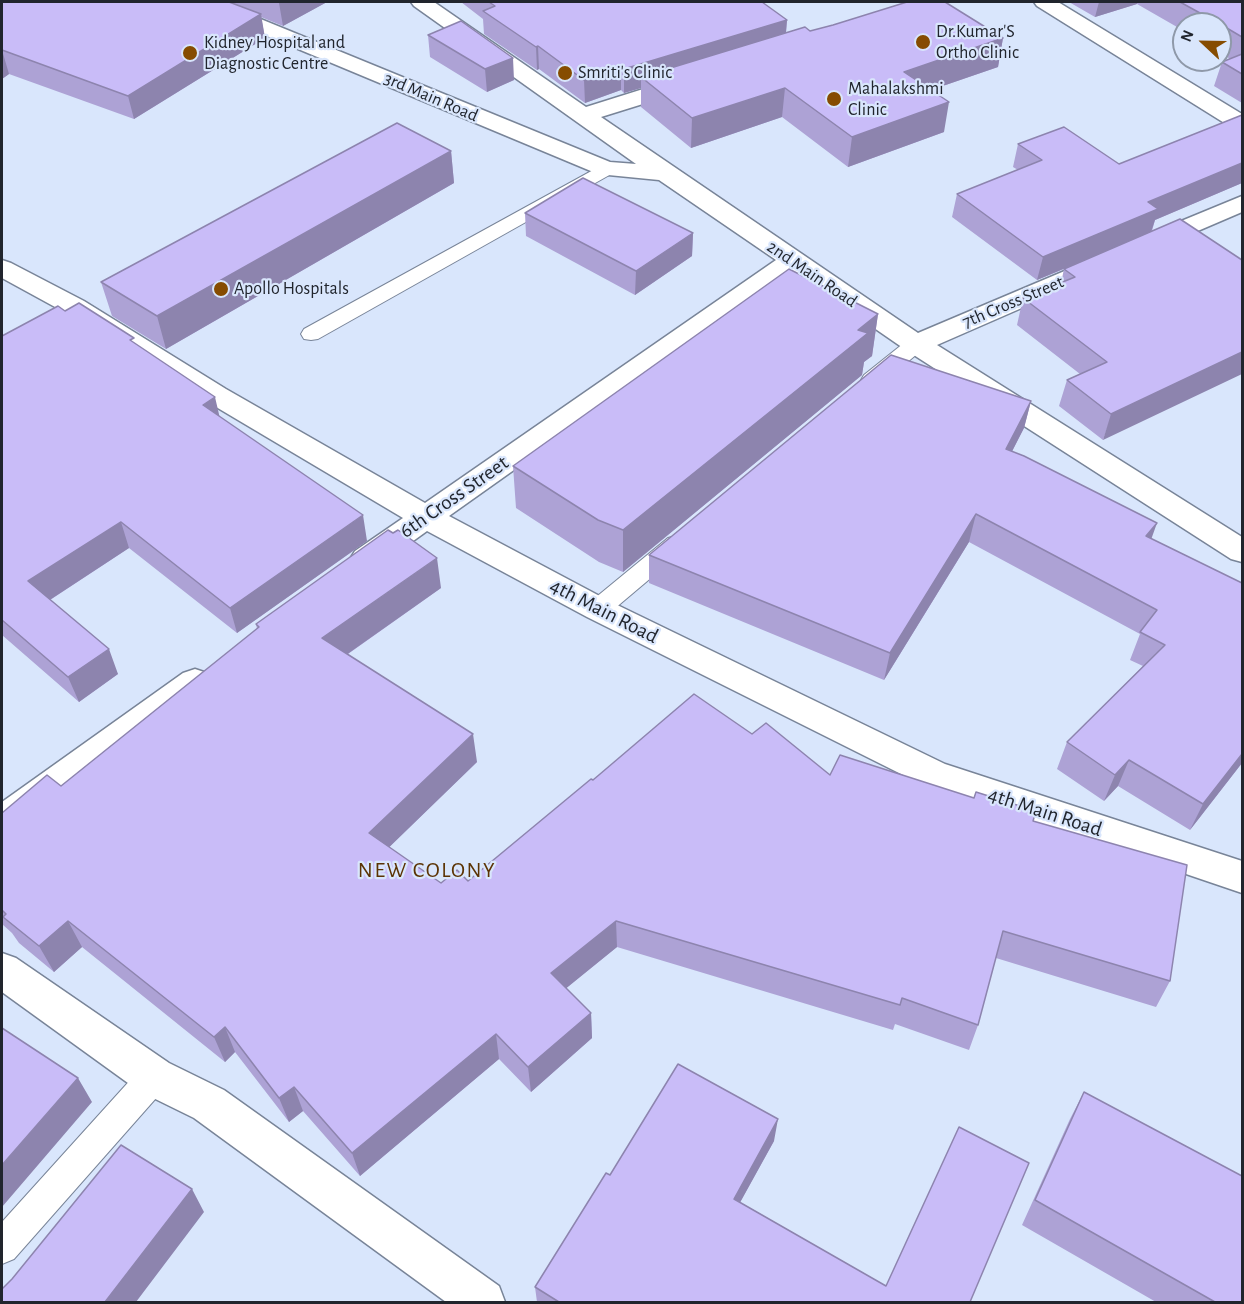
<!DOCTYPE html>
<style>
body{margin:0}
#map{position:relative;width:1244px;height:1304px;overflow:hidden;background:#d9e6fc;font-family:"Alegreya Sans",sans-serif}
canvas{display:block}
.frame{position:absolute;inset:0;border:3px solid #21252d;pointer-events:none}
.north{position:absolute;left:1172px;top:12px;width:60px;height:60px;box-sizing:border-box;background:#d9e6fc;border:2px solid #8f99a9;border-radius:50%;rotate:292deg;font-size:16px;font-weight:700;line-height:24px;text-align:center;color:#21252d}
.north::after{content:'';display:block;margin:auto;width:21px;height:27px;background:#864c01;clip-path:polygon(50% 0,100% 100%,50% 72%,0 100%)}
</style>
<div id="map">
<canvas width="1244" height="1304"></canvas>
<div class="frame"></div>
<div class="north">N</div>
</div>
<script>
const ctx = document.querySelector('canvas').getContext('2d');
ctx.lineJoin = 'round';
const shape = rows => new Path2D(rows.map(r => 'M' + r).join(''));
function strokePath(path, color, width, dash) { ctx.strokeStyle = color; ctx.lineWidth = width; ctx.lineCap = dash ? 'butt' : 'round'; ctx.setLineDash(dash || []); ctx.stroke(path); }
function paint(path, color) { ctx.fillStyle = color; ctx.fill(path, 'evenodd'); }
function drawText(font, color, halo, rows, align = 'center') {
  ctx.font = font + ' "Alegreya Sans",sans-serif'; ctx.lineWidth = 4.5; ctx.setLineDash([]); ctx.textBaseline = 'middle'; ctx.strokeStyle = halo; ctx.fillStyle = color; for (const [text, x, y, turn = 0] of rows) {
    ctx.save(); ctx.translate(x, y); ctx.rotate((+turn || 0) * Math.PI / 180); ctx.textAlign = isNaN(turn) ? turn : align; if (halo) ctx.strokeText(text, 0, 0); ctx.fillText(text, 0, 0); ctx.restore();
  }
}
const service = shape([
 [606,163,613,165,615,169,613,173,318,339,311,340,304,339,301,334,304,329,606,163],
 [916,337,923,339,927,344,923,349,880,385,872,387,864,385,861,380,864,375,909,339,916,337],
 [676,536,684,538,688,544,684,550,607,615,598,618,589,615,586,609,589,603,668,538,676,536],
 [154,1062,165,1066,170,1077,165,1088,14,1259,2,1264,2,1222,143,1066,154,1062]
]);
const minor = shape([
 [192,2,219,2,610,162,636,164,414,6,411,2,434,2,586,107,675,79,683,77,691,79,694,84,691,89,601,117,918,333,1093,259,1102,256,1111,259,1115,264,1111,269,937,345,1242,537,1242,562,1231,559,906,350,793,272,449,516,609,601,945,764,1242,861,1242,893,921,784,587,617,427,531,377,567,366,570,355,567,350,559,355,551,403,518,206,401,66,313,2,278,2,260,11,263,84,301,226,389,425,503,776,260,659,180,598,174,195,6,192,2],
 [1034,2,1058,2,1242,114,1242,131,1234,129,1037,6,1034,2],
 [1242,196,1242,212,1158,248,1149,251,1140,248,1136,243,1140,238,1242,196],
 [195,669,207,673,212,682,207,691,15,832,2,836,2,802,183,673,195,669],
 [2,953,16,958,169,1063,224,1090,499,1286,505,1302,446,1302,194,1118,139,1091,2,992,2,953]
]);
const wall = shape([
 [2,2,327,2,283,26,261,17,265,38,134,119,9,74,2,79],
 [461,2,762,2,787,20,786,33,810,31,1003,38,998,67,931,90,944,132,848,167,782,117,691,148,641,107,641,88,624,93,621,90,585,103,539,69,537,70,484,34,483,19],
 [1069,2,1242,2,1242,103,1214,86,1222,62,1230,59,1220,52,1220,24,1184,24,1184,31,1137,4,1095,17],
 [428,35,514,80,487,92,430,57],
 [1242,115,1242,183,1155,220,1152,231,1180,219,1103,440,1059,406,1067,380,1080,374,1017,325,1023,298,1061,283,1064,269,1037,280,952,217,957,194,1018,170,1013,167,1018,144,1119,164],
 [451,151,454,183,166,349,112,316,101,282],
 [525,213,693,233,692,256,635,295,526,236],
 [65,311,136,344,220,417,367,541,237,633,129,548,50,600,118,674,79,702,2,635,2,336],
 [878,314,872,356,864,362,862,375,623,572,599,562,516,508,513,466],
 [1031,401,1024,428,1012,451,1151,539,1242,763,1190,830,1118,786,1104,801,1057,769,1067,742,1143,666,1130,660,1140,634,969,542,884,680,649,583,649,555],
 [441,588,348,654,477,762,389,847,441,883,468,881,593,780,752,734,830,775,1033,821,1170,981,1156,1007,996,958,978,1025,969,1050,895,1024,893,1030,617,947,566,988,591,1013,592,1038,531,1092,499,1059,360,1176,303,1111,289,1122,235,1052,225,1062,82,947,54,972,19,943,12,933,2,924,2,813,61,786,257,629,256,624],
 [1084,1092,1242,1302,1156,1302,1022,1225,1070,1119],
 [774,1141,740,1202,886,1286,970,1302,537,1302,535,1287,610,1175]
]);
const shadedWall = shape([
 [282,2,327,2,283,26,279,3],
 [1099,2,1137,2,1137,4,1095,17],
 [261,14,265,38,134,119,128,96],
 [787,20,785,43,641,77,641,88,624,93,624,69],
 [1003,38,998,67,899,101,904,72],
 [538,46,539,69,537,70,536,47],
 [2,50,9,74,2,79],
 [513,58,514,80,487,92,485,69],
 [621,67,621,90,585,103,584,80],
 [785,88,782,117,691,148,692,118],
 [949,102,944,132,848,167,852,137],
 [451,151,454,183,166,349,157,316],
 [1242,163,1242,183,1155,220,1151,232,1037,280,1043,257,1148,202],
 [693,233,692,256,635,295,636,271],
 [878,314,872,356,864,362,862,375,623,572,623,530,858,330],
 [1242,352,1242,374,1103,440,1111,414],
 [215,397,221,423,203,405],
 [1031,401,1024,428,999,477,1006,449],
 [976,514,969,542,884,680,890,653],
 [363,515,367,541,237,633,230,608],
 [121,522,129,548,39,607,28,581],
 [1157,523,1147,551,1146,536],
 [437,558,441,588,329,667,322,638],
 [109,649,118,674,79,702,68,677],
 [473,734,477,762,375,861,369,833],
 [1242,754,1242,763,1190,830,1203,804],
 [1129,760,1118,786,1104,801,1115,775],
 [68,921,82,947,54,972,39,946],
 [616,921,617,947,553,999,551,973],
 [591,1013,592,1038,531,1092,528,1067],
 [225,1027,235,1052,225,1062,214,1037],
 [496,1034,499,1059,360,1176,352,1153],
 [78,1078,92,1102,2,1207,2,1165],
 [294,1087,303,1111,289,1122,279,1098],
 [778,1119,774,1141,731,1219,734,1199],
 [192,1189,204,1212,136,1302,105,1302]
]);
const building = shape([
 [2,2,229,2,261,14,128,96,2,50,2,2],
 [489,2,762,2,787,20,624,69,621,67,584,80,538,46,536,47,483,11,495,6,489,2],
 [907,2,945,2,1003,38,904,72,949,102,852,137,785,88,692,118,641,77,805,27,810,31,833,25,907,2],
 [1180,2,1242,2,1242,37,1220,24,1180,2],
 [461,21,513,58,485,69,428,35,461,21],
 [1242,54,1242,74,1222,62,1242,54],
 [1242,115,1242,163,1148,202,1158,209,1043,257,957,194,1042,160,1018,144,1064,127,1119,164,1242,115],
 [397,123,451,151,157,316,101,282,397,123],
 [583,178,693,233,636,271,525,213,583,178],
 [1180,219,1242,260,1242,352,1111,414,1067,380,1107,362,1023,298,1075,277,1064,269,1180,219],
 [789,269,878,314,858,330,868,333,623,530,598,520,513,466,789,269],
 [79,303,134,338,130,340,215,397,203,405,363,515,230,608,121,522,28,581,109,649,68,677,2,620,2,336,58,306,65,311,79,303],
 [891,355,1031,401,1006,449,1024,456,1157,523,1146,536,1242,583,1242,754,1203,804,1129,760,1115,775,1067,742,1165,645,1140,632,1157,610,976,514,890,653,649,555,891,355],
 [388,530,393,533,398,530,437,558,322,638,473,734,369,833,441,883,457,870,468,881,591,779,593,780,694,694,752,734,766,723,830,775,840,755,974,798,976,792,1036,811,1033,821,1187,865,1170,981,1003,931,978,1025,902,998,900,1005,616,921,551,973,591,1013,528,1067,496,1034,352,1153,294,1087,279,1098,225,1027,214,1037,68,921,39,946,3,917,6,914,2,910,2,813,47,775,61,786,259,627,256,624,388,530],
 [2,1028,78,1078,2,1165,2,1028],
 [678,1064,778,1119,734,1199,886,1286,959,1127,1029,1163,970,1302,559,1302,535,1287,606,1173,610,1175,678,1064],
 [1084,1092,1242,1176,1242,1302,1215,1302,1035,1200,1084,1092],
 [121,1145,192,1189,105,1302,2,1302,2,1289,12,1279,121,1145]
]);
const markers = [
 [923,42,8,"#864c01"],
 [190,53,8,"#864c01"],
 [565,73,8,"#864c01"],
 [834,99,8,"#864c01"],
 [221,289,8,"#864c01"]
];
const farPoinames = [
 ["Dr.Kumar'S",936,32],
 ["Ortho Clinic",936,53],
 ["Kidney Hospital and",204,43],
 ["Diagnostic Centre",204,64],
 ["Smriti's Clinic",578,73],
 ["Mahalakshmi",848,89],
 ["Clinic",848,110],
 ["Apollo Hospitals",234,289]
];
const farStreetnames = [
 ["3rd Main Road",431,97,23],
 ["2nd Main Road",812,274,34],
 ["7th Cross Street",1013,302,-23]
];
const streetNames = [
 ["6th Cross Street",454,497,-35],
 ["4th Main Road",604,611,27],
 ["4th Main Road",1045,812,18]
];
const neighbourhoodNames = [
 ["NEW COLONY",427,870]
];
strokePath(service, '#788498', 2);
strokePath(minor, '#788498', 3);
paint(service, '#fff');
paint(minor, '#fff');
paint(wall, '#ada2d5');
paint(shadedWall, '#8d84ae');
paint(building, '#c9bcf8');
strokePath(building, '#8d84ae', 1.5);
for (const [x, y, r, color] of markers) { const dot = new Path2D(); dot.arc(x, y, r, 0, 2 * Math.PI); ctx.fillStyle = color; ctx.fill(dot); strokePath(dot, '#d9e6fc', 2); }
drawText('18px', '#21252d', '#d9e6fc', farPoinames, 'left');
drawText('18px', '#21252d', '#d9e6fc', farStreetnames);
drawText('21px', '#21252d', '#d9e6fc', streetNames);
ctx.letterSpacing = '1.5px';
drawText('22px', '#5b3304', '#d9e6fc', neighbourhoodNames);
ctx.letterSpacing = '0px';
</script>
